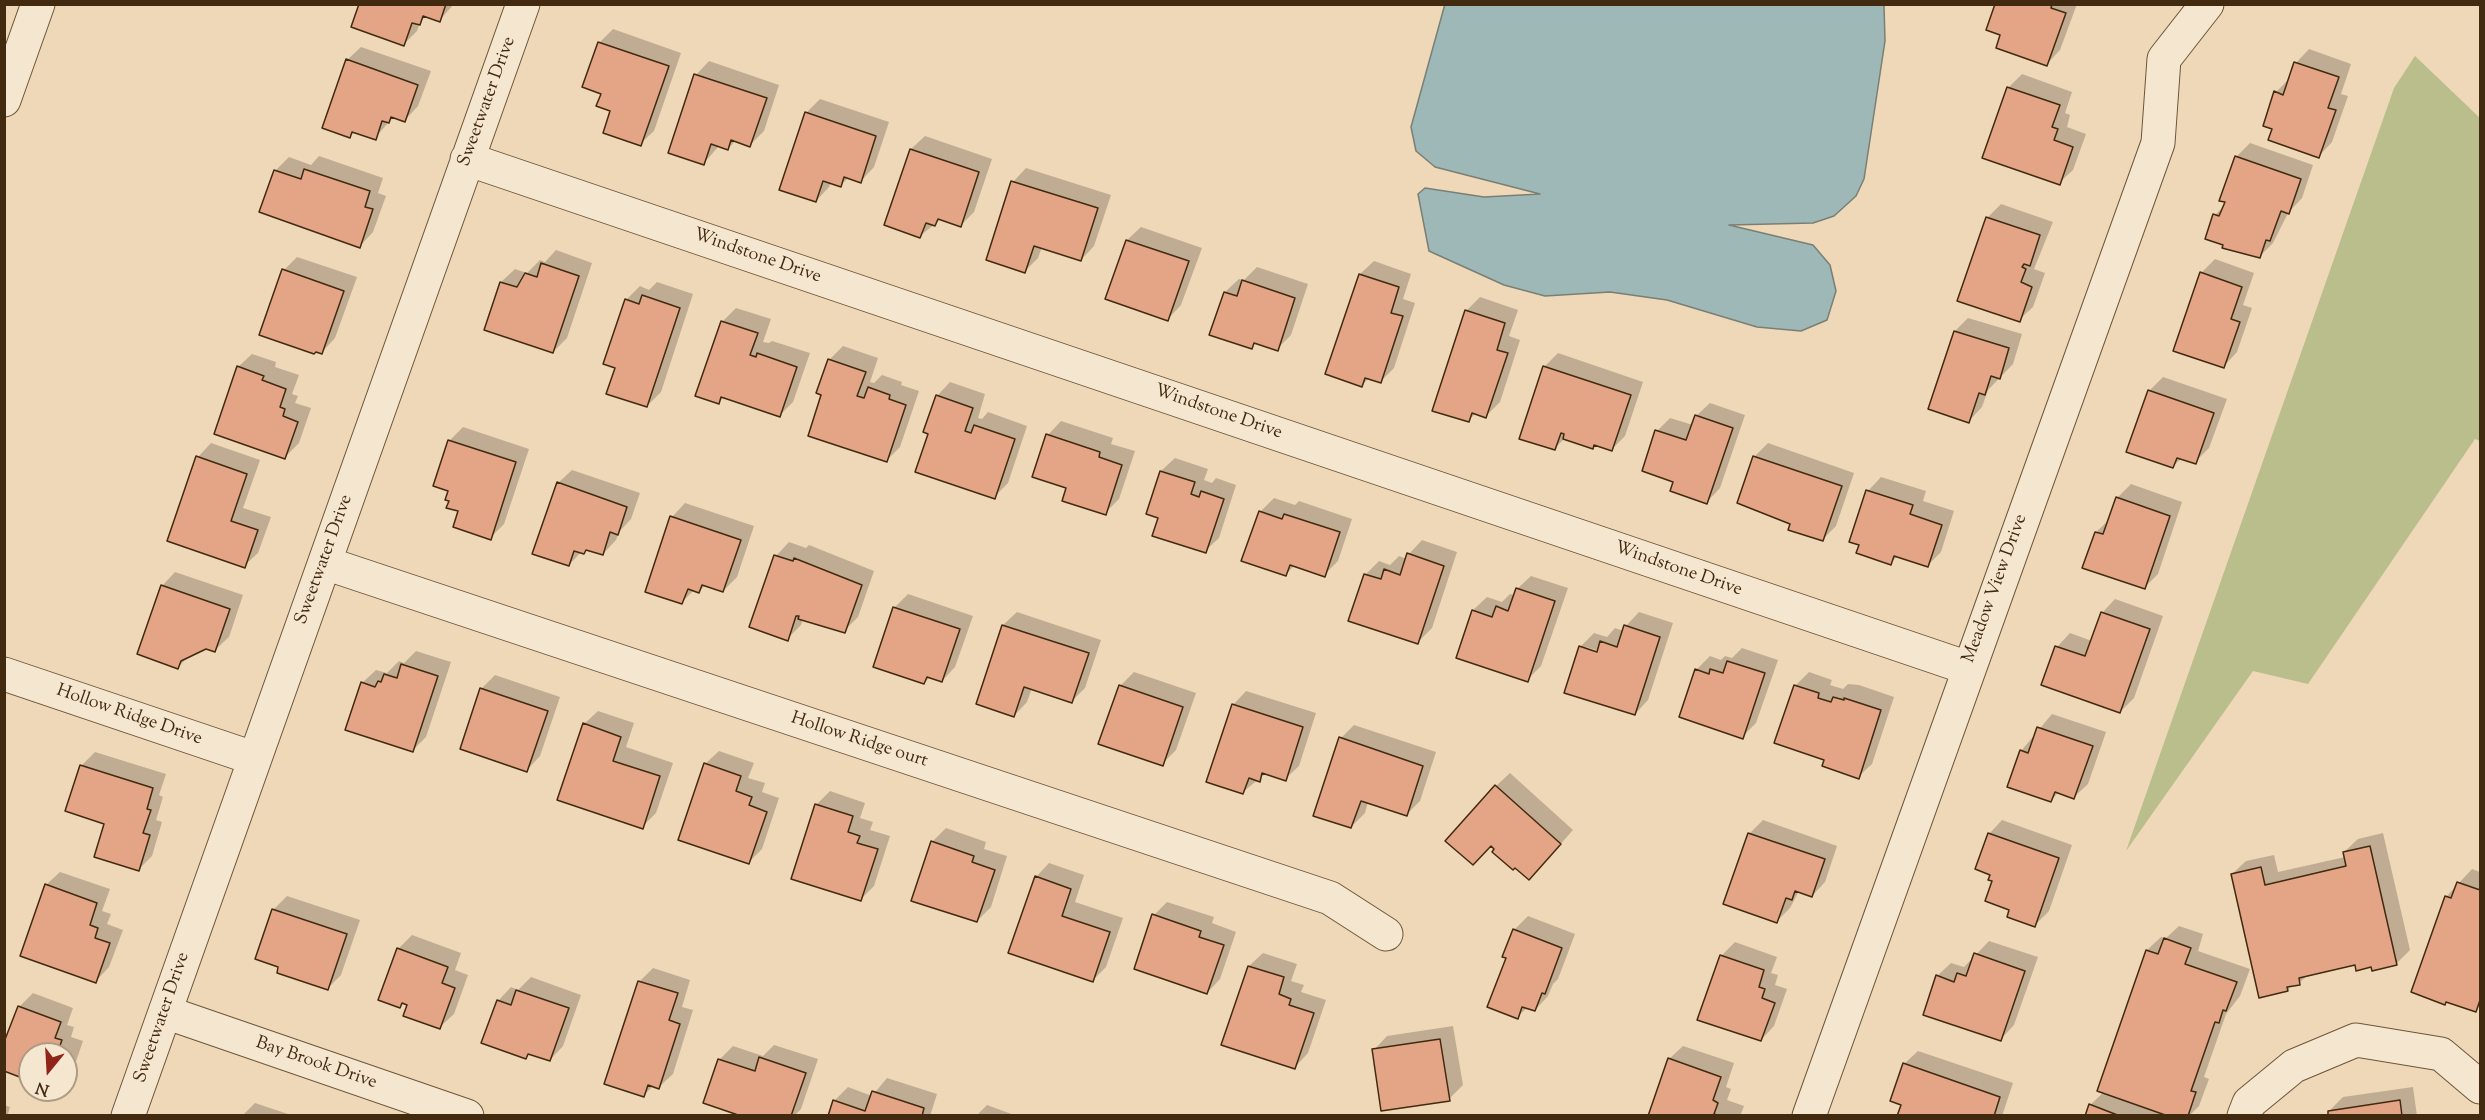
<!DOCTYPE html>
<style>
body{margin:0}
#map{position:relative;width:2485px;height:1120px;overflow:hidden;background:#efd8b7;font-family:"Sorts Mill Goudy",serif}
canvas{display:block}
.frame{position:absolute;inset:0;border:6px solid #412a0f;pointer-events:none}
.north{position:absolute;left:18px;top:1042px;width:60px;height:60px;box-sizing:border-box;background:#f5e6d0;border:2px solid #ad9b83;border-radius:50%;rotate:198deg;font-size:16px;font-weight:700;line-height:24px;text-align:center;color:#412a0f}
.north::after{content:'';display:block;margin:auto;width:21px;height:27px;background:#8f2418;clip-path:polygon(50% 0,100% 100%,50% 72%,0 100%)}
</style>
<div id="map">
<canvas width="2485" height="1120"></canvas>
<div class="frame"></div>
<div class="north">N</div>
</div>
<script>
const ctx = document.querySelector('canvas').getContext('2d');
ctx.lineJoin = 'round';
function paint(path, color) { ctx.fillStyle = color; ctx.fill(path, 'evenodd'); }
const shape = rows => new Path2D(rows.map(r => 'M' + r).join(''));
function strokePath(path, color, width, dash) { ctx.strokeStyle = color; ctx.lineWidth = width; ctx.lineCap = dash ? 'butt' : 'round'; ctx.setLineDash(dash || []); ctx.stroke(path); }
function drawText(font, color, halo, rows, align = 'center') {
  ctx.font = font + ' "Sorts Mill Goudy",serif'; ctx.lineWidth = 5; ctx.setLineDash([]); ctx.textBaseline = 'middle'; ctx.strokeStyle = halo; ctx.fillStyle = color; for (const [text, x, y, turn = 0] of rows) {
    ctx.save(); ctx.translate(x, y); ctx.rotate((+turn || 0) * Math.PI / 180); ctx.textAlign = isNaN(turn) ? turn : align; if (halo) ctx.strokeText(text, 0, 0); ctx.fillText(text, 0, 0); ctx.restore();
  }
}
const green = shape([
 [2415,56,2480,118,2480,441,2475,439,2308,684,2253,671,2126,851,2394,88]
]);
const water = shape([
 [1445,4,1884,5,1885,41,1864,179,1856,196,1834,216,1813,223,1729,225,1813,245,1830,265,1836,291,1827,320,1801,331,1757,327,1667,300,1610,292,1545,296,1504,285,1429,251,1418,194,1425,188,1484,197,1540,194,1435,167,1416,151,1411,127,1445,4]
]);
const shadow = shape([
 [361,4,454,4,439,21,426,16,420,22,417,31,404,44],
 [1997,4,2077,4,2060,50,2047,64,2002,34],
 [613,29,681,53,654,131,640,144,612,110,602,93,599,43],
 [361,47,431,71,418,106,405,120,394,116,375,138,355,132,350,136,347,60],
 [2309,49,2351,64,2341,94,2348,96,2332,142,2319,156,2274,128,2276,92,2289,79,2296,63],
 [709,61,779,85,764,131,750,145,736,140,728,149,719,146,704,163,696,75],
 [2022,74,2072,92,2065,113,2070,115,2067,127,2086,134,2073,170,2059,183,2008,88],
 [820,99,889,122,874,167,861,181,849,177,841,185,831,182,829,187,816,201,806,113],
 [925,136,992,159,974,212,960,226,941,219,920,236,886,224,911,149],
 [2250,143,2313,165,2302,198,2288,213,2273,243,2260,256,2215,215,2225,205,2236,157],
 [319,156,383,178,378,193,386,196,373,232,360,246,275,171,289,157,311,165],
 [1026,168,1111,195,1094,246,1081,260,1042,247,1038,258,1025,271,1013,182],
 [2001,204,2053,222,2034,269,2045,273,2033,307,2019,320,1959,300,1988,217],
 [1141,227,1202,248,1181,305,1168,319,1107,298,1127,240],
 [556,250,592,263,567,338,553,352,501,282,515,269,527,273,540,260,545,262],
 [297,257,357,277,335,338,322,352,284,270],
 [2215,259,2254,273,2243,305,2252,308,2237,352,2224,366,2201,273],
 [1374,261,1411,274,1403,299,1415,303,1394,368,1380,382,1369,378,1362,385,1360,274],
 [1257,267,1308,284,1291,335,1277,349,1257,342,1251,348,1211,334,1225,292,1239,279,1244,280],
 [657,282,693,294,661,392,647,406,616,367,626,300,640,286,649,290],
 [1480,297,1518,310,1509,336,1520,340,1500,402,1486,416,1476,413,1468,421,1466,311],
 [736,308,771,319,763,342,769,343,772,341,810,353,793,402,779,416,724,397,719,402,722,322],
 [1968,318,2022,334,2013,364,1988,390,1982,407,1969,421,1955,331],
 [843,346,878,358,870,382,874,383,882,375,902,382,901,385,919,391,900,447,886,461,823,394,829,360],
 [1558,353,1643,382,1625,436,1611,450,1596,444,1592,447,1565,438,1554,449,1544,367],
 [252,354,276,362,275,367,299,375,292,394,298,396,295,403,311,408,299,443,285,457,238,367],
 [2163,377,2227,399,2209,448,2195,462,2182,458,2173,466,2149,391],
 [950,382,985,394,978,418,982,419,988,412,1027,426,1008,483,994,497,937,396],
 [1710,403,1745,415,1720,488,1707,502,1675,481,1657,431,1670,418,1693,425,1696,416],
 [1061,421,1113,438,1111,444,1135,451,1119,499,1105,513,1068,487,1048,435],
 [463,427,529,449,504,524,490,538,450,500,449,441],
 [211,443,260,460,243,508,271,517,258,553,244,566,169,540,198,457],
 [1768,443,1854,473,1836,526,1822,540,1792,523,1754,457],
 [1175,458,1208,469,1204,480,1212,483,1216,478,1236,485,1219,538,1205,551,1160,517,1161,471],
 [572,470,640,493,631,519,619,532,616,540,603,554,588,549,584,553,581,552,569,565,558,483],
 [1881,477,1926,491,1923,501,1954,511,1941,552,1928,565,1898,556,1890,563,1868,491],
 [2131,484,2182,502,2158,574,2145,587,2096,532,2110,519,2117,498],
 [1274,498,1295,505,1299,501,1352,519,1338,561,1324,575,1295,565,1285,575,1260,512],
 [685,503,754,526,737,577,723,591,706,585,699,591,694,590,681,603,672,517],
 [1422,540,1457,552,1432,628,1418,642,1365,575,1379,561,1390,565,1399,556,1407,559,1409,554],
 [789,542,806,548,809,545,874,571,858,617,844,631,803,619,801,625,787,639,776,556],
 [175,572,243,595,229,637,215,650,206,647,190,655,178,667,162,586],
 [1531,576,1568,588,1541,666,1527,680,1473,610,1487,597,1502,602,1510,594,1515,595,1517,589],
 [908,594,973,616,955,667,942,681,930,677,924,683,894,608],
 [2115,599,2163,616,2134,698,2120,712,2057,647,2070,633,2092,641,2102,613],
 [1017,612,1101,640,1085,688,1072,701,1032,688,1027,702,1014,716,978,703,1003,625],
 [1639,612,1673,623,1648,700,1635,714,1580,647,1594,633,1607,637,1615,628,1624,631,1626,626],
 [1586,647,1605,653,1604,655,1586,650],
 [1742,648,1778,660,1756,723,1742,737,1696,670,1710,656,1721,660,1725,656,1732,658],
 [416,651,451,662,426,737,413,750,362,683,376,670,387,673,399,661,404,663],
 [1134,672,1196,693,1176,750,1162,764,1120,686],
 [1809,672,1832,680,1830,685,1843,689,1848,684,1859,685,1894,697,1872,764,1858,777,1826,759,1795,686],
 [495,675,560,697,540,756,527,770,481,689],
 [1246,691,1316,713,1299,766,1285,779,1266,773,1243,792,1233,705],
 [598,711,634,723,626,747,673,763,656,813,642,827,584,724],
 [2052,714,2106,732,2088,784,2074,797,2059,792,2051,800,2021,751],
 [1354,725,1436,752,1420,801,1406,815,1368,802,1365,813,1351,827,1341,738],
 [719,751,754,763,748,778,765,783,762,792,779,798,762,849,749,862,705,764],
 [95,752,166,774,159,795,163,797,156,820,162,822,152,856,138,870,106,823,67,810,82,765],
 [1510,773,1573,830,1542,865,1515,866,1496,786],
 [830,791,865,803,860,818,873,822,870,830,890,836,874,886,860,900,816,805],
 [1763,820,1837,846,1825,882,1812,896,1799,891,1790,908,1777,921,1725,903,1750,833],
 [2002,820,2072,845,2049,911,2035,925,2011,909,1992,874,1989,834],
 [946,828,986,842,984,849,1007,856,991,907,977,921,932,842],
 [2383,833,2410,950,2396,964,2372,966,2356,964,2309,974,2299,983,2293,984,2288,990,2232,874,2246,861,2274,855,2278,872,2345,857,2344,852,2358,839],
 [1049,863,1084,875,1075,902,1123,918,1106,967,1093,980,1036,877],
 [2472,869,2480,872,2480,1006,2476,1010,2446,897],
 [60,872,110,889,102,911,111,914,107,924,123,930,109,967,96,981,46,885],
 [287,896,360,920,341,975,328,988,273,910],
 [1167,902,1214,917,1212,923,1236,932,1220,979,1207,993,1154,915],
 [1528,916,1575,934,1558,979,1553,984,1548,996,1535,1010,1528,1007,1517,1017,1507,958,1514,930],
 [2179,926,2203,934,2198,951,2250,969,2240,996,2226,1014,2204,1077,2209,1079,2199,1106,2189,1116,2087,1116,2090,1105,2104,1092,2099,1090,2147,950,2161,937,2166,938],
 [412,935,461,953,455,970,468,975,454,1014,440,1027,409,1004,404,1002,400,1006,398,949],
 [1989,941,2038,957,2014,1025,2001,1039,1937,976,1951,963,1964,967],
 [1735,942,1777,957,1771,973,1778,975,1775,985,1787,989,1774,1026,1761,1040,1721,956],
 [1263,953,1297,964,1291,981,1304,985,1301,992,1326,1000,1308,1053,1295,1067,1223,1044,1249,966],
 [653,968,690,980,682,1007,693,1010,673,1074,659,1087,653,1086,644,1095,639,982],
 [531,977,581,995,563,1046,550,1060,530,1053,525,1057,498,1001,511,987,518,990],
 [33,993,73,1008,67,1025,74,1027,71,1037,83,1041,71,1076,66,1080,66,1054,30,1054,30,1079,4,1047,20,1006],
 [1453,1026,1463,1085,1449,1099,1374,1050,1387,1036],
 [774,1045,818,1059,801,1109,794,1116,767,1116,719,1060,733,1046,763,1056],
 [1683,1046,1734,1063,1726,1087,1731,1089,1727,1100,1744,1106,1740,1116,1650,1116,1669,1059],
 [1918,1051,2013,1083,2002,1116,1899,1116,1902,1105,1904,1064],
 [887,1078,937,1094,930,1116,829,1116,834,1101,848,1087,872,1096],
 [2413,1087,2417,1116,2330,1116,2329,1111,2343,1097],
 [255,1103,291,1115,242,1116],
 [4,1105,10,1107,8,1114,13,1116,4,1116],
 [987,1105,1017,1116,976,1116]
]);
const building = shape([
 [359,4,446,4,440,22,423,16,420,25,412,23,404,46,351,27,359,4],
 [1995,4,2052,4,2051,8,2066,13,2047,66,1996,48,2000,35,1986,30,1995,4],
 [598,42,669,66,641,146,603,133,610,111,596,106,601,94,582,87,598,42],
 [346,59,418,85,405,122,391,117,389,123,382,121,376,140,352,132,350,138,322,128,346,59],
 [2294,62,2339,77,2328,108,2336,110,2319,158,2268,140,2272,129,2263,126,2274,91,2283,95,2294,62],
 [694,74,767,98,750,147,731,140,728,150,711,144,704,165,668,153,694,74],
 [2007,87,2060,105,2052,127,2058,129,2054,140,2073,147,2060,185,1982,158,2007,87],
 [805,112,876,136,861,183,844,177,841,187,823,181,816,202,779,190,805,112],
 [910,149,979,172,961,227,938,219,935,226,926,223,920,238,884,225,910,149],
 [2235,156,2301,179,2289,214,2281,211,2270,241,2266,240,2260,258,2222,248,2223,245,2205,239,2213,214,2219,216,2225,202,2219,201,2235,156],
 [304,169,370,191,365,207,373,209,360,248,259,212,274,170,301,179,304,169],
 [1011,181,1098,208,1081,261,1034,246,1025,273,986,260,1011,181],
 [1986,217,2040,235,2030,266,2024,264,2022,267,2026,269,2021,282,2032,287,2020,322,1957,301,1986,217],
 [1126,240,1189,261,1168,321,1105,299,1126,240],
 [541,263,579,276,553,353,484,330,500,282,517,287,525,273,537,277,541,263],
 [282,269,344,291,322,354,316,352,314,354,259,335,282,269],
 [2200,272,2242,287,2231,319,2240,322,2224,368,2173,351,2200,272],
 [1359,274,1399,287,1391,313,1403,316,1381,383,1365,378,1362,387,1325,374,1359,274],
 [1242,280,1295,298,1278,351,1254,343,1252,349,1209,335,1224,292,1237,296,1242,280],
 [642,295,680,308,647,407,606,394,615,368,603,364,625,299,639,304,642,295],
 [1465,310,1505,323,1497,350,1508,353,1486,418,1472,413,1469,422,1432,411,1465,310],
 [721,321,758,333,750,355,756,357,757,353,797,367,780,417,721,397,719,404,695,396,721,321],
 [1954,331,2009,348,2000,379,1991,376,1985,395,1979,393,1969,423,1928,409,1954,331],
 [828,359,866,372,857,396,864,398,868,387,890,395,889,399,906,405,887,462,808,436,821,395,816,393,828,359],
 [237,366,264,376,262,380,286,389,280,407,285,409,283,416,298,422,285,459,214,434,237,366],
 [1543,366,1631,395,1612,451,1594,445,1593,449,1563,439,1564,434,1561,433,1555,450,1519,439,1543,366],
 [2148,390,2214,413,2196,464,2177,458,2173,468,2126,452,2148,390],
 [936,395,973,408,965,431,971,433,974,425,1015,439,995,499,915,472,928,434,923,432,936,395],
 [1695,415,1733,428,1707,504,1670,491,1673,482,1642,471,1655,430,1686,440,1695,415],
 [1046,434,1100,452,1099,457,1122,465,1106,515,1062,501,1066,488,1032,477,1046,434],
 [448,440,516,462,491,540,453,527,458,511,446,508,449,501,445,500,448,491,433,486,448,440],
 [196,456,247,474,231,521,258,530,245,568,167,541,196,456],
 [1753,456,1842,486,1823,541,1788,530,1790,524,1737,503,1753,456],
 [1160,471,1195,482,1191,494,1199,497,1201,491,1224,499,1206,553,1152,536,1158,518,1146,514,1160,471],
 [557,482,627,507,618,535,610,532,603,555,586,550,584,554,574,551,569,566,532,554,557,482],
 [1866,490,1913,505,1910,514,1942,525,1928,567,1894,556,1891,565,1856,553,1859,545,1849,542,1866,490],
 [2116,497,2170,516,2145,589,2082,568,2095,532,2103,534,2116,497],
 [1259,511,1282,519,1284,514,1340,532,1325,577,1290,565,1286,576,1241,561,1259,511],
 [670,516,741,540,723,592,702,585,699,593,688,589,682,604,645,592,670,516],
 [1407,553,1444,566,1418,644,1348,621,1364,574,1381,579,1384,569,1400,575,1407,553],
 [774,555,793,561,794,558,862,585,845,633,798,619,799,616,796,616,788,641,749,627,774,555],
 [161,585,230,609,215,652,206,649,181,661,178,669,137,654,161,585],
 [1516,588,1555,601,1528,682,1456,658,1472,610,1492,617,1496,606,1508,611,1516,588],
 [893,607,960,629,942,682,927,677,924,684,873,667,893,607],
 [2101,612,2150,629,2120,713,2041,685,2055,646,2085,656,2101,612],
 [1002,625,1089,653,1072,703,1024,687,1014,717,976,704,1002,625],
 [1624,625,1660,637,1635,715,1564,693,1579,646,1597,652,1600,641,1617,647,1624,625],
 [1727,661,1765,673,1743,739,1679,717,1695,669,1709,674,1710,669,1723,673,1727,661],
 [401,664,438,676,413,752,345,730,361,682,375,687,378,681,381,682,384,674,397,678,401,664],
 [1119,685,1183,707,1163,766,1098,744,1119,685],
 [1794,685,1819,693,1818,698,1831,702,1833,697,1844,700,1844,698,1881,710,1859,779,1822,766,1824,760,1774,743,1794,685],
 [480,688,548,711,527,772,460,749,480,688],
 [1232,704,1303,727,1286,781,1262,773,1260,782,1249,778,1243,794,1206,782,1232,704],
 [583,723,621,737,613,761,660,776,643,829,557,800,583,723],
 [2037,727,2093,746,2074,799,2055,792,2051,802,2007,787,2020,750,2028,753,2037,727],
 [1339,737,1423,766,1407,816,1361,801,1351,828,1313,816,1339,737],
 [704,763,741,776,736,791,752,797,749,805,767,812,749,864,678,840,704,763],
 [80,765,153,788,147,809,151,810,143,833,150,835,139,871,94,857,104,824,65,811,80,765],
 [1495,785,1561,844,1529,880,1515,868,1513,870,1492,852,1494,849,1491,846,1473,865,1445,841,1495,785],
 [815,804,853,816,848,832,860,836,857,843,878,849,861,901,791,879,815,804],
 [1748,833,1825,859,1812,897,1795,891,1792,900,1786,898,1777,923,1723,904,1748,833],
 [1988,833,2059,858,2035,927,2007,917,2009,910,1985,901,1992,881,1988,880,1990,875,1975,869,1988,833],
 [931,841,974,856,972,862,995,870,977,922,911,901,931,841],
 [2370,846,2397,965,2372,971,2371,967,2356,971,2355,965,2299,978,2300,985,2287,987,2288,991,2259,998,2231,874,2261,867,2265,885,2346,866,2343,852,2370,846],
 [1035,876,1071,889,1062,916,1110,932,1093,982,1008,953,1035,876],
 [2457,882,2480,890,2480,1000,2476,1012,2446,1002,2445,1005,2411,992,2445,896,2451,898,2457,882],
 [45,884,97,903,90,925,98,928,95,938,110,943,96,983,20,956,45,884],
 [272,909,347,934,328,990,277,973,278,967,255,959,272,909],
 [1152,914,1201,931,1199,937,1224,945,1207,994,1134,969,1152,914],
 [1513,929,1562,948,1545,994,1542,993,1535,1011,1522,1007,1518,1019,1487,1007,1506,958,1502,957,1513,929],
 [2164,938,2191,948,2185,964,2237,982,2226,1011,2223,1010,2219,1023,2215,1022,2191,1091,2196,1092,2188,1116,2168,1116,2097,1091,2146,950,2158,954,2164,938],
 [397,948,448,967,442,983,455,988,440,1029,403,1016,407,1005,402,1003,400,1008,378,1000,397,948],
 [1974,953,2025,971,2001,1041,1923,1015,1936,975,1954,982,1957,973,1966,976,1974,953],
 [1720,955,1764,970,1759,987,1765,989,1762,998,1775,1003,1761,1041,1697,1020,1720,955],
 [1248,966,1284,977,1279,994,1291,999,1289,1005,1314,1013,1295,1069,1221,1045,1248,966],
 [638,981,678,993,669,1020,680,1024,659,1089,648,1085,644,1097,604,1084,638,981],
 [516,990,569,1008,550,1061,528,1054,526,1059,481,1043,497,1000,511,1005,516,990],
 [18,1006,61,1022,55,1038,62,1040,58,1051,71,1055,66,1068,66,1054,30,1054,30,1081,4,1071,4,1042,18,1006],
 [1440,1039,1450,1101,1381,1111,1372,1049,1440,1039],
 [759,1057,806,1073,791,1116,741,1116,703,1103,718,1059,755,1071,759,1057],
 [1668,1058,1721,1077,1713,1100,1718,1103,1714,1114,1720,1116,1648,1116,1668,1058],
 [1903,1063,2000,1097,1994,1116,1897,1116,1901,1105,1890,1101,1903,1063],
 [872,1091,924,1108,922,1116,828,1116,833,1100,865,1111,872,1091],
 [2400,1100,2402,1116,2328,1116,2328,1111,2400,1100],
 [2089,1104,2120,1116,2085,1116,2089,1104]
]);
const minor = shape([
 [467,159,1968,668],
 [325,563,1330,898,1386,934],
 [4,674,253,758],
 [165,1012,467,1116],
 [128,1116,523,4],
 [1809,1116,2158,143,2164,59,2207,4],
 [2244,1116,2249,1103,2294,1066,2356,1040,2441,1054,2480,1087]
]);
const tertiary = shape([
 [4,100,38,4]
]);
const streetNames = [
 ["Sweetwater Drive",488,102,-70],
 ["Windstone Drive",757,257,19],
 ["Windstone Drive",1218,413,19],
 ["Sweetwater Drive",325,560,-70],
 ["Windstone Drive",1678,570,19],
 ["Meadow View Drive",1996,589,-70],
 ["Hollow Ridge Drive",129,716,19],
 ["Hollow Ridge ourt",859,741,18],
 ["Sweetwater Drive",163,1018,-71],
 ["Bay Brook Drive",316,1064,19]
];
paint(green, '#babe8d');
paint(water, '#9eb8b8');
strokePath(water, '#797f74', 1.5);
paint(shadow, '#0003');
paint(building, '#e4a587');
strokePath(building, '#412a0f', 1.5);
strokePath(minor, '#6c5639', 35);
strokePath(tertiary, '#6c5639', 35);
strokePath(minor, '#f5e6d0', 33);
strokePath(tertiary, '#f5e6d0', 33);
drawText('18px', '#412a0f', '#f5e6d0', streetNames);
</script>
